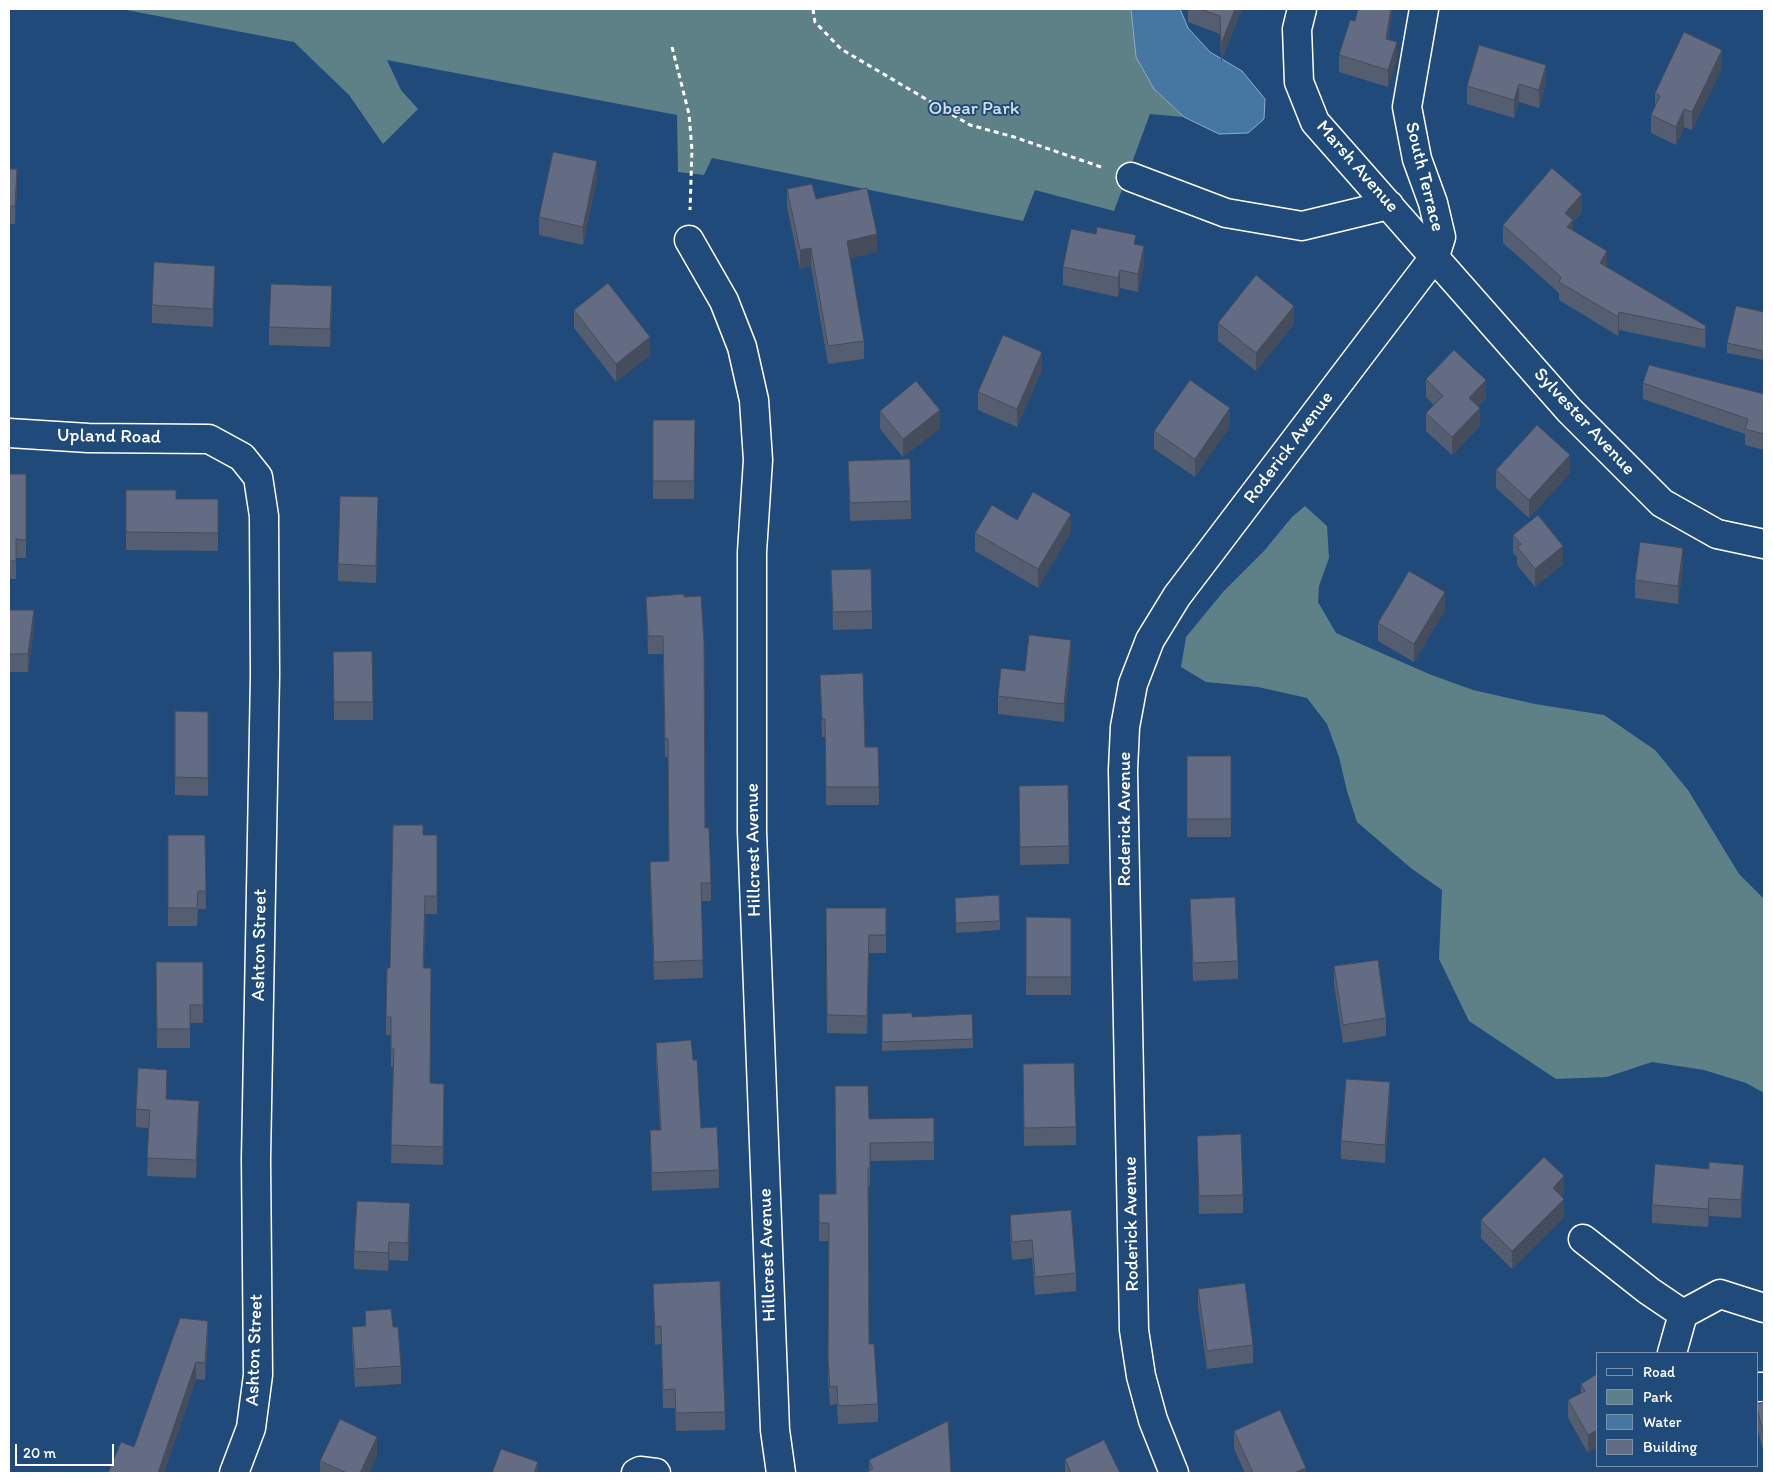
<!DOCTYPE html>
<style>
body{margin:0}
#map{position:relative;width:1773px;height:1482px;overflow:hidden;background:#1f4a7a;font-family:Itim,sans-serif}
canvas{display:block}
.frame{position:absolute;inset:0;border:10px solid #fff;pointer-events:none}
.legend{position:absolute;left:1596px;top:1352px;width:162px;height:115px;box-sizing:border-box;background:#1f4a7a;border:1px solid #7992af;margin:0;padding:6px 9px;list-style:none;font-size:15px;color:#fff}
.legend li{display:flex;align-items:center;gap:10px;height:25px}
.legend b{width:25px;border:1px solid #7992af}
.scale{position:absolute;left:15px;top:1444px;width:99px;height:22px;box-sizing:border-box;border:2px solid #fff;border-top:0;padding-left:6px;font-size:15px;line-height:18px;white-space:nowrap;color:#fff;-webkit-text-stroke:4px #1f4a7a;paint-order:stroke}
</style>
<div id="map">
<canvas width="1773" height="1482"></canvas>
<div class="frame"></div>
<ul class="legend">
<li><b style="height:6px;background:#1f4a7a"></b>Road</li>
<li><b style="height:14px;background:#5d8187"></b>Park</li>
<li><b style="height:14px;background:#4577a2"></b>Water</li>
<li><b style="height:14px;background:#636c83"></b>Building</li>
</ul>
<div class="scale">20 m</div>
</div>
<script>
const ctx = document.querySelector('canvas').getContext('2d');
ctx.lineJoin = 'round';
function paint(path, color) { ctx.fillStyle = color; ctx.fill(path, 'evenodd'); }
const shape = rows => new Path2D(rows.map(r => 'M' + r).join(''));
function strokePath(path, color, width, dash) { ctx.strokeStyle = color; ctx.lineWidth = width; ctx.lineCap = dash ? 'butt' : 'round'; ctx.setLineDash(dash || []); ctx.stroke(path); }
function drawText(font, color, halo, rows, align = 'center') {
  ctx.font = font + ' Itim,sans-serif'; ctx.lineWidth = 4; ctx.setLineDash([]); ctx.textBaseline = 'middle'; ctx.strokeStyle = halo; ctx.fillStyle = color; for (const [text, x, y, turn = 0] of rows) {
    ctx.save(); ctx.translate(x, y); ctx.rotate((+turn || 0) * Math.PI / 180); ctx.textAlign = isNaN(turn) ? turn : align; if (halo) ctx.strokeText(text, 0, 0); ctx.fillText(text, 0, 0); ctx.restore();
  }
}
const green = shape([
 [121,9,1131,9,1136,57,1154,89,1184,117,1150,114,1114,211,1035,190,1023,221,712,158,704,175,678,172,677,115,387,60,401,90,418,109,383,144,349,95,294,42],
 [1305,506,1327,526,1329,558,1319,586,1318,602,1336,633,1429,674,1473,690,1535,704,1604,715,1655,750,1688,790,1739,874,1764,899,1764,1093,1746,1083,1704,1070,1652,1062,1607,1077,1556,1079,1469,1021,1439,959,1442,890,1412,869,1357,822,1347,791,1339,757,1327,724,1307,698,1258,687,1206,682,1181,667,1186,637,1223,592,1264,551,1292,517]
]);
const water = shape([
 [1131,9,1180,9,1188,28,1210,52,1242,71,1265,99,1264,119,1248,133,1219,134,1184,117,1154,89,1136,57,1131,9]
]);
const path = shape([
 [813,9,815,22,841,49,970,125,1014,137,1104,168],
 [672,47,689,114,692,150,690,210]
]);
const minor = shape([
 [1302,9,1297,29,1299,82,1315,122,1569,410,1662,503,1717,534,1764,544],
 [1131,177,1226,213,1302,226,1389,205],
 [689,240,724,301,742,347,754,400,758,460,752,552,752,831,775,1430,781,1473],
 [9,433,88,438,209,439,242,457,258,477,264,516,265,675,256,1159,258,1375,251,1428,234,1473],
 [1583,1239,1649,1291,1683,1314,1672,1353],
 [1683,1314,1720,1294,1764,1308],
 [1757,1387,1764,1387],
 [636,1473,640,1471,656,1473],
 [1174,1473,1153,1420,1141,1376,1134,1330,1123,770,1125,727,1133,684,1150,640,1177,596,1435,256,1441,237,1433,203,1417,159,1407,107,1424,9]
]);
const wall = shape([
 [1188,9,1242,9,1221,62,1220,34,1188,22],
 [1388,40,1397,59,1388,87,1339,72,1339,55],
 [1722,68,1692,130,1684,127,1676,145,1651,133,1651,115,1655,108,1655,93],
 [1546,83,1539,108,1519,102,1514,118,1467,104,1467,86],
 [9,169,17,187,15,224,9,224],
 [597,179,583,245,539,235,539,217],
 [787,189,816,199,877,252,850,258,864,341,864,359,828,364,811,266,800,269,787,207],
 [1582,212,1573,222,1573,230,1607,267,1706,326,1706,344,1705,348,1619,330,1618,336,1559,300,1559,293,1503,243,1503,225],
 [1136,245,1144,264,1138,292,1120,288,1118,297,1063,285,1063,267],
 [215,284,213,327,152,323,152,305],
 [332,304,330,347,269,345,269,327],
 [574,310,650,355,616,382,574,328],
 [1764,312,1764,360,1727,353,1727,343],
 [1218,323,1294,324,1256,371,1218,341],
 [1042,370,1017,427,978,410,978,392],
 [1426,379,1486,398,1478,406,1480,426,1452,455,1426,431,1426,413,1434,405,1426,397],
 [1643,383,1764,394,1764,450,1745,445,1745,434,1643,399],
 [880,411,940,428,903,457,880,429],
 [653,420,695,420,694,499,653,499],
 [1230,426,1195,477,1154,449,1154,431],
 [848,461,911,501,911,519,850,521],
 [1496,470,1570,473,1529,518,1496,488],
 [9,474,26,474,26,558,16,558,16,579,9,579],
 [126,490,176,499,218,499,218,551,126,550],
 [378,514,376,583,338,581,338,564],
 [1017,520,1071,532,1038,588,975,551,975,533],
 [1513,535,1563,564,1535,587,1517,565,1517,557,1513,553],
 [1683,566,1678,604,1635,598,1635,580],
 [831,570,872,611,872,629,833,630],
 [684,594,705,828,711,883,711,901,701,901,703,978,654,980,650,880,650,862,669,861,668,757,665,757,663,654,648,654,646,597],
 [9,610,34,628,28,672,9,672],
 [1445,610,1414,662,1378,641,1378,623],
 [333,652,373,702,373,720,334,720],
 [1071,658,1064,722,998,714,998,696,1025,671],
 [820,675,865,747,879,787,879,805,826,805,825,737,822,737],
 [175,711,208,712,208,796,175,795],
 [1187,756,1231,756,1231,837,1187,837],
 [1068,785,1069,864,1020,865,1019,786],
 [168,835,205,835,206,909,198,909,197,926,168,926],
 [423,835,437,835,437,914,425,914,424,968,430,1083,444,1102,443,1165,391,1163,393,1067,391,1067,391,1035,386,1035,386,1017],
 [955,898,1000,921,1000,930,956,933],
 [1190,899,1238,961,1238,979,1193,981],
 [826,908,886,908,886,953,869,953,867,1034,827,1033],
 [1026,917,1071,918,1071,995,1026,995],
 [156,962,203,962,203,1023,190,1023,190,1048,157,1048],
 [1334,966,1386,1018,1386,1036,1343,1043,1334,984],
 [882,1014,912,1017,973,1039,973,1048,882,1051],
 [656,1043,693,1060,701,1128,719,1170,719,1188,652,1191,650,1148,650,1130,660,1130,656,1061],
 [1023,1064,1076,1127,1076,1145,1024,1146],
 [167,1088,167,1099,199,1119,196,1178,147,1176,149,1128,136,1127,136,1109],
 [1390,1100,1385,1163,1341,1159,1341,1141],
 [934,1118,934,1160,870,1161,870,1186,868,1186,869,1344,878,1404,878,1422,838,1424,837,1404,830,1405,828,1377,829,1241,819,1241,819,1194,836,1194,869,1119],
 [1197,1136,1243,1195,1243,1213,1199,1214],
 [1709,1169,1744,1183,1741,1218,1709,1216,1708,1227,1652,1223,1652,1205],
 [1564,1194,1561,1197,1564,1217,1512,1269,1481,1238,1481,1220],
 [1010,1215,1076,1273,1076,1291,1035,1295,1032,1258,1012,1260,1010,1233],
 [410,1221,408,1261,389,1260,388,1271,354,1269,354,1251],
 [653,1284,725,1412,725,1430,676,1431,675,1408,663,1408,661,1344,655,1345],
 [1198,1289,1253,1345,1253,1363,1207,1369,1198,1307],
 [365,1311,393,1327,401,1366,401,1384,355,1387,352,1345,352,1327,365,1326],
 [208,1338,205,1380,196,1379,164,1473,108,1473,134,1447],
 [1597,1374,1588,1453,1568,1418,1568,1400,1581,1393,1581,1384],
 [1764,1402,1764,1454,1757,1426,1757,1404],
 [1234,1431,1306,1473,1245,1473,1234,1449],
 [377,1455,369,1473,320,1473,320,1461],
 [1065,1459,1120,1473,1065,1473],
 [869,1460,951,1473,869,1471]
]);
const shadedWall = shape([
 [1235,9,1242,9,1221,62,1221,44],
 [1391,9,1393,9,1386,56,1386,39],
 [1397,42,1397,59,1388,87,1388,70],
 [1722,50,1722,68,1692,130,1692,112],
 [1546,65,1546,83,1539,108,1539,90],
 [1519,84,1519,102,1514,118,1514,100],
 [1684,109,1684,127,1676,145,1676,127],
 [597,161,597,179,583,245,583,227],
 [17,169,17,187,15,224,15,206],
 [1582,194,1582,212,1573,222,1573,238,1567,245,1565,213],
 [877,234,877,252,847,259,847,241],
 [1144,246,1144,264,1138,292,1138,274],
 [811,248,811,266,800,269,800,250],
 [1607,251,1607,269,1600,263],
 [215,266,215,284,213,327,213,309],
 [1120,270,1120,288,1118,297,1118,278],
 [332,286,332,304,330,347,330,329],
 [1294,306,1294,324,1256,371,1256,353],
 [1619,312,1619,330,1618,336,1618,317],
 [1706,326,1706,344,1705,348,1705,330],
 [650,337,650,355,616,382,616,364],
 [1042,352,1042,370,1017,427,1017,409],
 [1486,380,1486,398,1469,416,1469,398],
 [1230,408,1230,426,1195,477,1195,459],
 [1480,408,1480,426,1452,455,1452,437],
 [940,410,940,428,903,457,903,439],
 [1570,455,1570,473,1529,518,1529,500],
 [378,497,378,514,376,583,376,566],
 [1071,514,1071,532,1038,588,1038,569],
 [1563,546,1563,564,1535,587,1535,569],
 [1683,548,1683,566,1678,604,1678,586],
 [1445,592,1445,610,1414,662,1414,644],
 [34,610,34,628,28,672,28,654],
 [1071,640,1071,658,1064,722,1064,704],
 [167,1070,167,1088,166,1117,166,1099],
 [1390,1082,1390,1100,1385,1163,1385,1145],
 [199,1101,199,1119,196,1178,196,1160],
 [1744,1165,1744,1183,1741,1218,1741,1200],
 [1564,1176,1564,1194,1553,1206,1553,1188],
 [1709,1198,1709,1216,1708,1227,1708,1209],
 [1564,1199,1564,1217,1512,1269,1512,1251],
 [410,1203,410,1221,408,1261,408,1243],
 [389,1242,389,1260,388,1271,388,1253],
 [208,1321,208,1338,205,1380,205,1363],
 [196,1362,196,1379,164,1473,158,1473],
 [1597,1430,1597,1448,1588,1453,1588,1435],
 [377,1437,377,1455,369,1473,360,1473],
 [538,1462,538,1473,534,1473],
 [1306,1468,1306,1473,1294,1473]
]);
const building = shape([
 [1200,9,1235,9,1221,44,1220,16,1200,9],
 [1358,9,1391,9,1386,39,1397,42,1388,70,1339,55,1350,20,1355,21,1358,9],
 [1684,32,1722,50,1692,112,1684,109,1676,127,1651,115,1660,96,1655,93,1684,32],
 [1479,45,1546,65,1539,90,1519,84,1514,100,1467,86,1479,45],
 [553,152,597,161,583,227,539,217,553,152],
 [1552,168,1582,194,1565,213,1573,220,1567,227,1607,251,1600,263,1706,326,1705,330,1619,312,1618,317,1559,282,1561,277,1503,225,1552,168],
 [9,169,17,169,15,206,9,206,9,169],
 [812,184,816,199,867,188,877,234,847,241,864,341,828,346,811,248,800,250,787,189,812,184],
 [1097,227,1136,235,1134,244,1144,246,1138,274,1120,270,1118,278,1063,267,1071,229,1096,234,1097,227],
 [154,262,215,266,213,309,152,305,154,262],
 [1256,275,1294,306,1256,353,1218,323,1256,275],
 [608,283,650,337,616,364,574,310,608,283],
 [271,284,332,286,330,329,269,327,271,284],
 [1736,306,1764,312,1764,351,1727,343,1736,306],
 [1003,335,1042,352,1017,409,978,392,1003,335],
 [1454,350,1486,380,1469,398,1480,408,1452,437,1426,413,1443,396,1426,379,1454,350],
 [1649,365,1764,394,1764,434,1745,429,1748,419,1643,383,1649,365],
 [1190,380,1230,408,1195,459,1154,431,1190,380],
 [916,381,940,410,903,439,880,411,916,381],
 [653,420,695,420,694,481,653,481,653,420],
 [1537,425,1570,455,1529,500,1496,470,1537,425],
 [910,459,911,501,850,503,848,461,910,459],
 [9,474,26,474,26,540,16,539,16,561,9,561,9,474],
 [126,490,176,490,176,499,218,499,218,533,126,532,126,490],
 [1033,492,1071,514,1038,569,975,533,992,505,1017,520,1033,492],
 [340,496,378,497,376,566,338,564,340,496],
 [1538,515,1563,546,1535,569,1517,547,1521,544,1513,535,1538,515],
 [1640,542,1683,548,1678,586,1635,580,1640,542],
 [871,569,872,611,833,612,831,570,871,569],
 [1409,571,1445,592,1414,644,1378,623,1409,571],
 [684,594,684,597,701,596,704,641,705,828,709,828,711,883,701,883,703,960,654,962,650,862,669,861,668,739,665,739,663,636,648,636,646,597,684,594],
 [9,610,34,610,28,654,9,654,9,610],
 [1029,635,1071,640,1064,704,998,696,1001,668,1025,671,1029,635],
 [372,651,373,702,334,702,333,652,372,651],
 [863,673,865,747,878,747,879,787,826,787,825,719,822,719,820,675,863,673],
 [175,711,208,712,208,778,175,777,175,711],
 [1187,756,1231,756,1231,819,1187,819,1187,756],
 [1068,785,1069,846,1020,847,1019,786,1068,785],
 [393,825,423,825,423,835,437,835,437,896,425,896,423,968,431,968,430,1083,444,1084,443,1147,391,1145,394,1049,391,1049,391,1017,386,1017,387,968,390,968,393,825],
 [168,835,205,835,206,891,198,891,197,908,168,908,168,835],
 [999,895,1000,921,956,923,955,898,999,895],
 [1235,897,1238,961,1193,963,1190,899,1235,897],
 [826,908,886,908,886,935,869,935,867,1016,827,1015,826,908],
 [1026,917,1071,918,1071,977,1026,977,1026,917],
 [1378,960,1386,1018,1343,1025,1334,966,1378,960],
 [156,962,203,962,203,1005,190,1005,190,1029,157,1029,156,962],
 [912,1013,912,1017,972,1014,973,1039,882,1042,882,1014,912,1013],
 [691,1040,693,1060,697,1060,701,1128,717,1127,719,1170,652,1173,650,1130,661,1130,656,1043,691,1040],
 [1074,1063,1076,1127,1024,1128,1023,1064,1074,1063],
 [138,1068,167,1070,166,1099,199,1101,196,1160,147,1158,150,1110,136,1109,138,1068],
 [1346,1079,1390,1082,1385,1145,1341,1141,1346,1079],
 [835,1086,868,1086,869,1119,934,1118,934,1142,870,1143,870,1168,868,1168,869,1344,874,1344,878,1404,838,1406,837,1386,830,1387,828,1359,829,1223,819,1223,819,1194,836,1194,835,1086],
 [1241,1134,1243,1195,1199,1196,1197,1136,1241,1134],
 [1544,1157,1564,1176,1553,1188,1564,1199,1512,1251,1481,1220,1544,1157],
 [1709,1162,1744,1165,1741,1200,1709,1198,1708,1209,1652,1205,1655,1164,1709,1169,1709,1162],
 [357,1201,410,1203,408,1243,389,1242,388,1253,354,1251,357,1201],
 [1071,1210,1076,1273,1035,1277,1032,1240,1012,1242,1010,1215,1071,1210],
 [720,1281,725,1412,676,1413,675,1389,663,1390,661,1326,655,1327,653,1284,720,1281],
 [1245,1283,1253,1345,1207,1351,1198,1289,1245,1283],
 [391,1309,393,1327,398,1327,401,1366,355,1369,352,1327,366,1326,365,1311,391,1309],
 [180,1318,208,1321,205,1363,196,1362,158,1473,108,1473,121,1442,134,1447,180,1318],
 [1597,1374,1597,1430,1588,1435,1568,1400,1585,1391,1581,1384,1597,1374],
 [1764,1402,1764,1436,1757,1408,1757,1404,1764,1402],
 [1280,1410,1306,1468,1294,1473,1253,1473,1234,1431,1280,1410],
 [340,1419,377,1437,360,1473,347,1473,320,1461,340,1419],
 [948,1421,951,1473,865,1473,873,1469,869,1460,948,1421],
 [1104,1440,1120,1473,1071,1473,1065,1459,1104,1440],
 [501,1449,538,1462,534,1473,492,1473,501,1449]
]);
const parkNames = [
 ["Obear Park",974,109]
];
const streetNames = [
 ["Marsh Avenue",1357,167,49],
 ["South Terrace",1424,177,76],
 ["Sylvester Avenue",1584,422,47],
 ["Upland Road",109,437,1],
 ["Roderick Avenue",1289,448,-53],
 ["Roderick Avenue",1125,819,-90],
 ["Hillcrest Avenue",754,850,-91],
 ["Ashton Street",260,945,-89],
 ["Roderick Avenue",1132,1224,-91],
 ["Hillcrest Avenue",768,1255,-92],
 ["Ashton Street",255,1350,-88]
];
paint(green, '#5d8187');
paint(water, '#4577a2');
strokePath(water, '#8fadc7', 1);
strokePath(minor, '#fff', 31);
strokePath(path, '#fff', 3, [5, 4]);
strokePath(minor, '#1f4a7a', 28);
paint(wall, '#555d71');
paint(shadedWall, '#454c5c');
paint(building, '#636c83');
strokePath(building, '#454c5c', 1);
drawText('19px', '#d6e0e1', '#1f4a7a', parkNames);
drawText('19px', '#fff', '#1f4a7a', streetNames);
</script>
